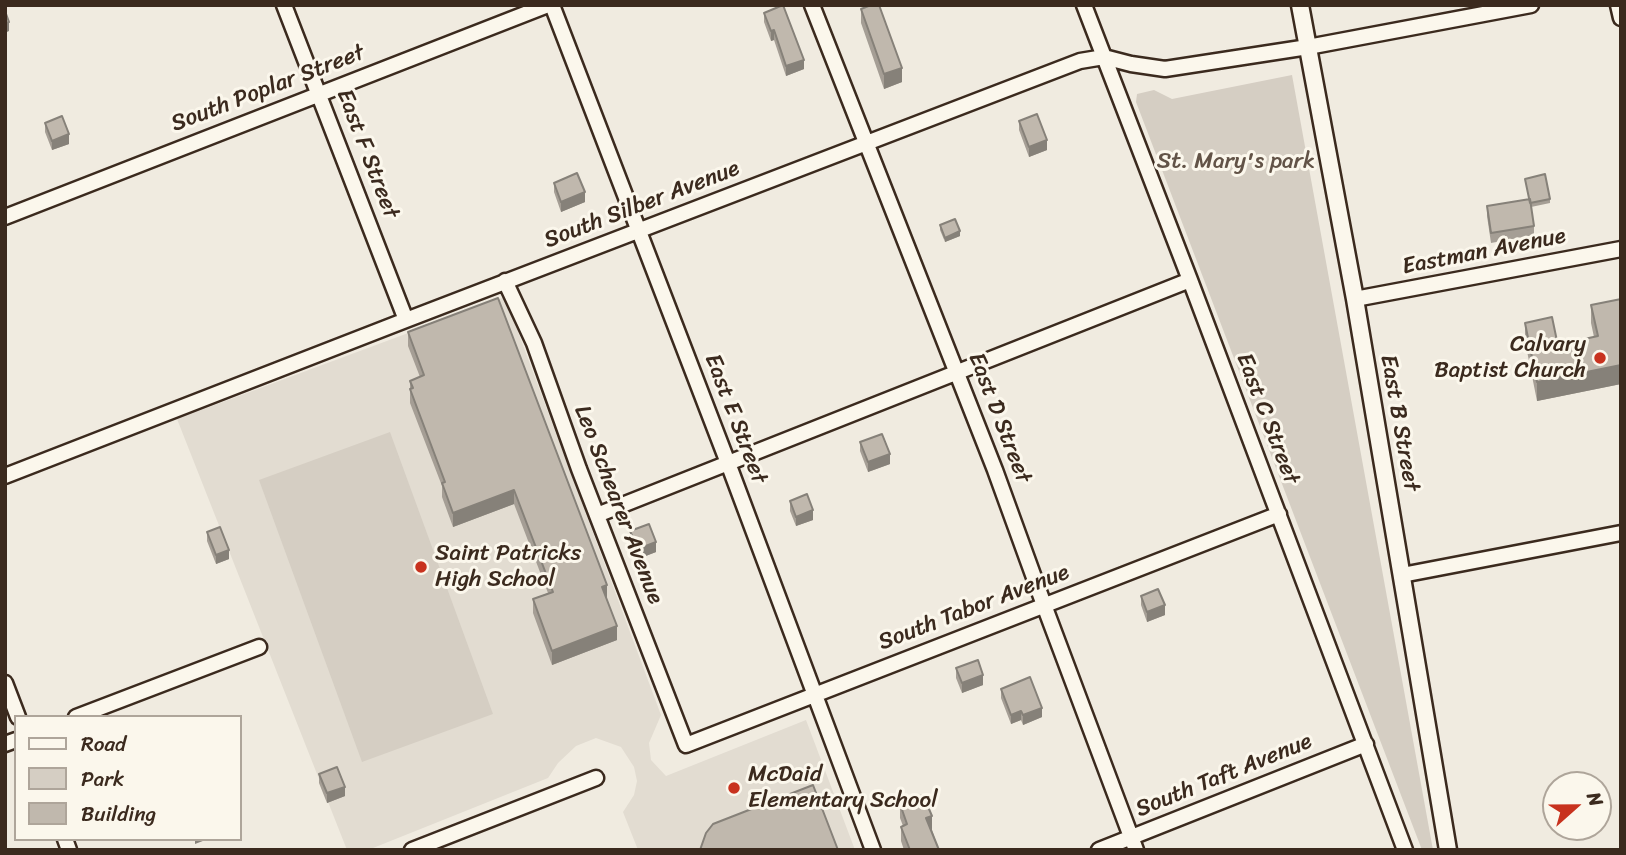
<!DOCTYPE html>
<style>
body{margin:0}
#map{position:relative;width:1626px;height:855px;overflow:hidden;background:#f0ebe0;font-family:Sriracha,sans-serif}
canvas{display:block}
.frame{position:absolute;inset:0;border:7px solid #3b2a1e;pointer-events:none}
.legend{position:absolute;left:14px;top:715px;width:228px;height:126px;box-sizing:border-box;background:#fbf7ec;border:2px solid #aea59a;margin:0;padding:9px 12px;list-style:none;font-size:21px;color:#3b2a1e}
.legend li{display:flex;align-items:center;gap:14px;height:35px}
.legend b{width:35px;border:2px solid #aea59a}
.north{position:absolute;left:1542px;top:771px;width:70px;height:70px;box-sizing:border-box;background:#fbf7ec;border:2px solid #aea59a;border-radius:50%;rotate:69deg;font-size:19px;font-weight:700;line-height:28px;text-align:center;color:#3b2a1e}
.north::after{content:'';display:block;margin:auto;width:24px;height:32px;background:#c8321e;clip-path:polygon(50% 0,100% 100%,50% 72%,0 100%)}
</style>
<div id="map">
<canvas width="1626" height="855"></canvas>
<div class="frame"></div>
<ul class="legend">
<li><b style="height:9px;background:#fbf7ec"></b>Road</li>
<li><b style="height:19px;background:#d5cec3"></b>Park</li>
<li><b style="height:19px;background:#c0b8ad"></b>Building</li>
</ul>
<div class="north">N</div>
</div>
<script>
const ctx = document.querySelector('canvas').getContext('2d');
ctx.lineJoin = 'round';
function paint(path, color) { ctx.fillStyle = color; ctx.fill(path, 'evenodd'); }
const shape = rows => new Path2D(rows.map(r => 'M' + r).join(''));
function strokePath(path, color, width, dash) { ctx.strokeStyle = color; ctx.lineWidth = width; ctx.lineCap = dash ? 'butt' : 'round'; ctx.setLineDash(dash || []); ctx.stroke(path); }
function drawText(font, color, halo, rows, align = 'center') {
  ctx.font = font + ' Sriracha,sans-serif'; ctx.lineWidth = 6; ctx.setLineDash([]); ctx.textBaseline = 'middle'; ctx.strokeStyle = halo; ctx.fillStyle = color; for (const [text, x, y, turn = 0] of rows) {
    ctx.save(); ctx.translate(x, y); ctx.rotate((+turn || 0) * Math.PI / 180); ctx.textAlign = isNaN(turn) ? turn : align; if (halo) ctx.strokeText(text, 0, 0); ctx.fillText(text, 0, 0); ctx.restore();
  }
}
const built = shape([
 [505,297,661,715,649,743,651,760,666,776,806,720,855,850,638,850,623,812,634,795,637,781,634,767,621,747,596,738,576,746,558,763,548,778,368,850,347,850,177,419]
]);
const green = shape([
 [1292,75,1433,850,1422,850,1136,102,1137,94,1154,90,1172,99],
 [390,432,493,714,362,762,259,480]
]);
const minor = shape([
 [284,5,406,320],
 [552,5,728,463,873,850],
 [812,5,995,470,1044,605,1136,850],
 [1084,5,1190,280,1405,850],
 [1618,5,1621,18],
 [5,217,548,5],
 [505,281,534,343,579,469,686,745,1279,514],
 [1355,299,1621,249],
 [5,476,406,320,1080,61,1104,57,1131,64,1165,69,1308,47,1531,5],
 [597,515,1190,280],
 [1402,575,1621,533],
 [5,683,18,717],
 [76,717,259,647],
 [5,744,16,740],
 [65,839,69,850],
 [412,850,596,778],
 [1099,850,1366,744]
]);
const tertiary = shape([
 [1300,5,1355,299,1448,850]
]);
const wall = shape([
 [861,9,902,82,884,89,861,23],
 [764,13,804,69,786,76,774,40,771,41,764,22],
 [1019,121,1047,150,1029,157,1019,130],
 [45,123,69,144,52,150,45,132],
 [1525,179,1550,199,1550,203,1531,207,1534,226,1534,235,1491,243,1487,216,1487,206,1529,199],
 [554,183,585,202,561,212,554,192],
 [940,225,960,236,945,242,940,230],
 [1621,299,1621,384,1537,401,1525,341,1525,323,1557,341,1566,343,1594,337,1591,323,1591,305],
 [408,332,607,599,617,640,552,665,533,613,533,599,548,593,514,504,453,527,442,497,442,486,410,403,410,381,420,377,408,346],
 [860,442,890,464,868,472,860,451],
 [790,501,813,520,796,526,790,511],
 [630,531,656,552,638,559,630,540],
 [207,532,229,559,216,564,207,541],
 [1141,596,1165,615,1147,622,1141,605],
 [956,668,983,685,962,693,956,678],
 [1001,689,1042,717,1023,725,1021,720,1011,724,1001,698],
 [319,774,345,796,327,803,319,783],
 [900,804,932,830,939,850,904,850,901,841,901,827,903,826,900,818]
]);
const shadedWall = shape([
 [9,22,9,31,5,33,5,23],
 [774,30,774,40,771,41,771,31],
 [804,60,804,69,786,76,786,66],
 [902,68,902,82,884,89,884,74],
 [69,134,69,144,52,150,52,141],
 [1047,140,1047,150,1029,157,1029,147],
 [585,192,585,202,561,212,561,202],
 [960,231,960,236,945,242,945,238],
 [1621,365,1621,384,1537,401,1537,382],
 [890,454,890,464,868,472,868,462],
 [514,490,514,504,453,527,453,513],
 [813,510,813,520,796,526,796,517],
 [656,542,656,552,638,559,638,549],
 [229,550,229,559,216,564,216,555],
 [607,585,607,599,602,587],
 [1165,605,1165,615,1147,622,1147,612],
 [617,626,617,640,552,665,552,651],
 [983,675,983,685,962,693,962,683],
 [1042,708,1042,717,1023,725,1023,715],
 [1021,711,1021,720,1011,724,1011,715],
 [345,787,345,796,327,803,327,793],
 [932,816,932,830,926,832,926,818],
 [195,839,208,839,195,844]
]);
const building = shape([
 [783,5,804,60,786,66,774,30,771,31,764,13,783,5],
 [871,5,879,5,902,68,884,74,861,9,871,5],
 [5,11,9,22,5,23,5,11],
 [1037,114,1047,140,1029,147,1019,121,1037,114],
 [62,116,69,134,52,141,45,123,62,116],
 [577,173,585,192,561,202,554,183,577,173],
 [1545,174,1550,199,1530,203,1525,179,1545,174],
 [1530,199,1534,226,1491,233,1487,206,1530,199],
 [955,219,960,231,945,238,940,225,955,219],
 [498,298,607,585,602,587,617,626,552,651,533,599,553,592,514,490,453,513,442,483,445,482,410,389,413,388,410,381,424,375,408,332,498,298],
 [1621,299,1621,365,1537,382,1525,323,1552,317,1557,341,1566,339,1566,343,1598,336,1591,305,1621,299],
 [882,434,890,454,868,462,860,442,882,434],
 [807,494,813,510,796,517,790,501,807,494],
 [649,524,656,542,638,549,630,531,649,524],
 [220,527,229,550,216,555,207,532,220,527],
 [1158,589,1165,605,1147,612,1141,596,1158,589],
 [978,660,983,675,962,683,956,668,978,660],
 [1030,677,1042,708,1023,715,1021,711,1011,715,1001,689,1030,677],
 [337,767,345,787,327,793,319,774,337,767],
 [813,785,838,850,700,850,706,833,713,824,813,785],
 [923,795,932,816,926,818,939,850,910,850,901,827,907,824,900,804,923,795]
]);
const markers = [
 [1600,358,7,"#c8321e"],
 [421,567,7,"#c8321e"],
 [734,788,7,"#c8321e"]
];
const streetNames = [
 ["South Poplar Street",268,89,-21],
 ["East F Street",367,154,69],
 ["South Silber Avenue",642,205,-21],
 ["Eastman Avenue",1484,252,-11],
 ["East D Street",999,418,69],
 ["East E Street",735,419,69],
 ["East C Street",1267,419,69],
 ["East B Street",1399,423,80],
 ["Leo Schearer Avenue",618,505,69],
 ["South Tabor Avenue",974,608,-21],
 ["South Taft Avenue",1224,776,-22]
];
const parkNames = [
 ["St. Mary's park",1236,162]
];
const poiNames = [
 ["Calvary",1586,345,"right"],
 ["Baptist Church",1586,371,"right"],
 ["Saint Patricks",435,554],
 ["High School",435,580],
 ["McDaid",748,775],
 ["Elementary School",748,801]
];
paint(built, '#e2dcd1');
paint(green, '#d5cec3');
strokePath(minor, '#3b2a1e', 19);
strokePath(tertiary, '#3b2a1e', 21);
strokePath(minor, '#fbf7ec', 14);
strokePath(tertiary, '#fbf7ec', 16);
paint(wall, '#a59e95');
paint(shadedWall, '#868179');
paint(building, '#c0b8ad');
strokePath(building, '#868179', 2);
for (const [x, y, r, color] of markers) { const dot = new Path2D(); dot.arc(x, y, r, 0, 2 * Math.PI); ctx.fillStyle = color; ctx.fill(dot); strokePath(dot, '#fbf7ec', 2.5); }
drawText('23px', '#3b2a1e', '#fbf7ec', streetNames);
drawText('23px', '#625347', '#fbf7ec', parkNames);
drawText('23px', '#3b2a1e', '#fbf7ec', poiNames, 'left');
</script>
